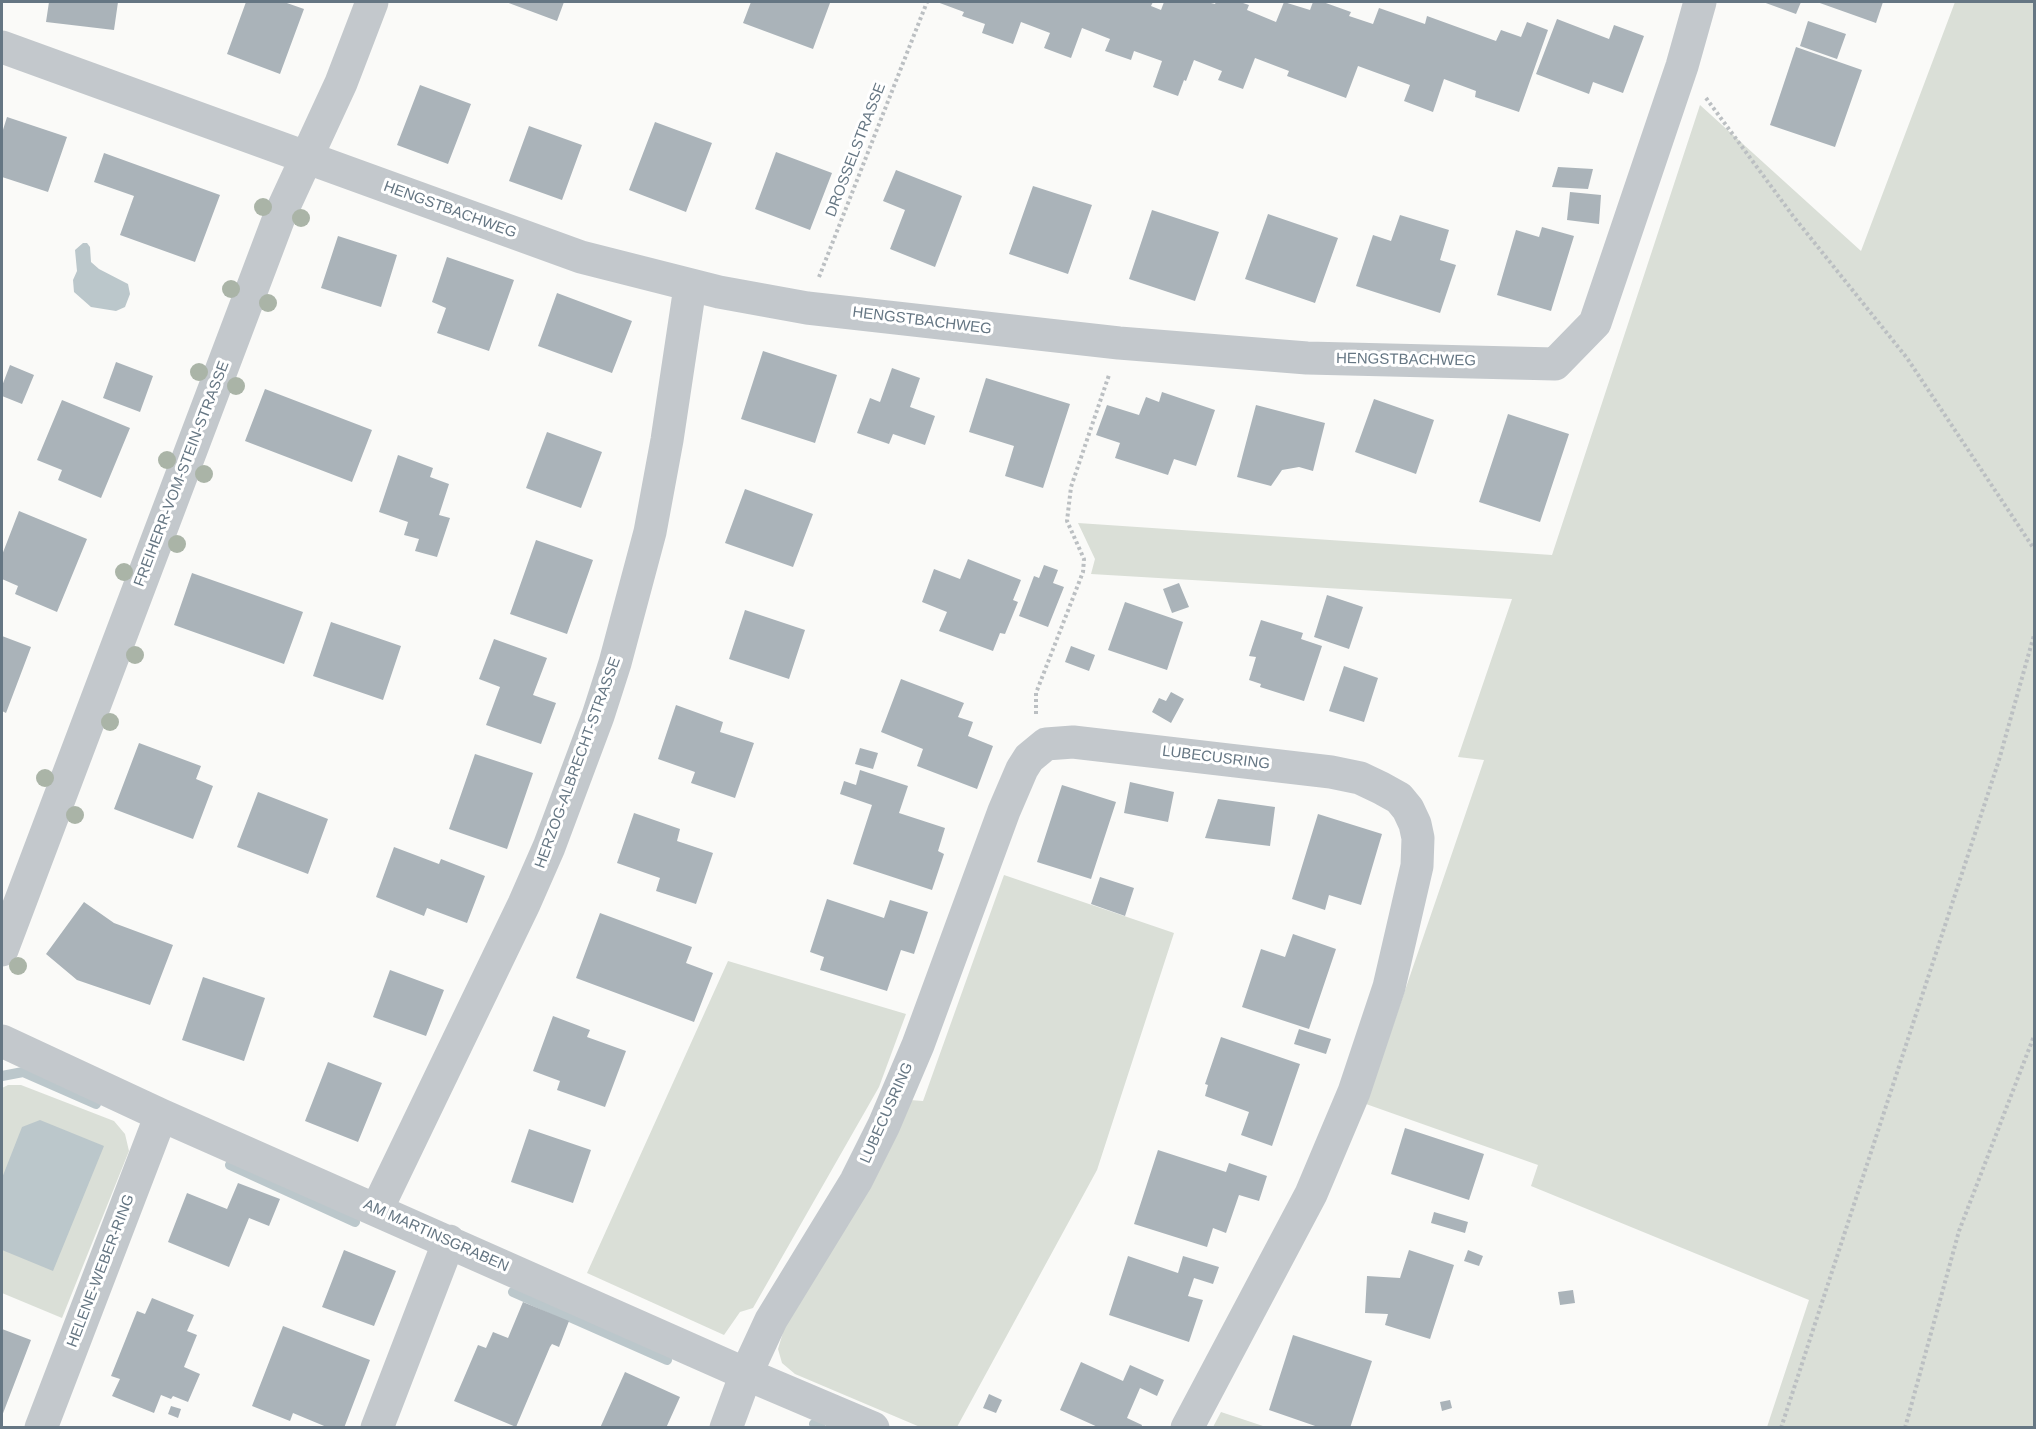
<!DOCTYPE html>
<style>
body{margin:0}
#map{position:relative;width:2036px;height:1429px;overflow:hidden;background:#fafaf8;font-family:Helvetica,sans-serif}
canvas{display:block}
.frame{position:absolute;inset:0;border:3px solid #657683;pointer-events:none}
</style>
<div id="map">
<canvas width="2036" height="1429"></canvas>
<div class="frame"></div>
</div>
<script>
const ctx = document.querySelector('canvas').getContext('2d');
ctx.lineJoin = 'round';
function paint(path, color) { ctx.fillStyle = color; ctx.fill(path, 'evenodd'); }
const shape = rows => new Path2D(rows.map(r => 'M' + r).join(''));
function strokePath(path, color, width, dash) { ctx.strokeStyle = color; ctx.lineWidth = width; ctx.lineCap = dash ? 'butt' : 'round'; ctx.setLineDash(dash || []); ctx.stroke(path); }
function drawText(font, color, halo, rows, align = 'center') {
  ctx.font = font + ' Helvetica,sans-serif'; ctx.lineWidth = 6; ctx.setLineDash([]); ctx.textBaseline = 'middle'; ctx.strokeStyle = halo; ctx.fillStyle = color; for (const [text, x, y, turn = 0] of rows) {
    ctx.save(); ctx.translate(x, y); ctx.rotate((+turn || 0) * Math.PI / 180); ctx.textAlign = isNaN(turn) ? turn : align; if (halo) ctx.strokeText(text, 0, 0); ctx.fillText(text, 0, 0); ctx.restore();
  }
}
const green = shape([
 [1955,2,2034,2,2034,1427,1767,1427,1809,1300,1531,1186,1538,1165,1366,1104,1484,760,1458,757,1512,599,1091,574,1095,559,1078,523,1552,555,1700,105,1861,251],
 [1004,875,1174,933,1097,1170,957,1427,920,1427,795,1374,782,1363,778,1349,784,1329,910,1100,923,1101],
 [728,961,906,1014,879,1087,753,1308,740,1312,724,1335,587,1273],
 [8,1085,21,1085,114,1121,125,1134,129,1151,62,1318,2,1293,2,1088],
 [1221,1412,1266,1427,1213,1427]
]);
const water = shape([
 [83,243,87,243,90,247,91,262,99,269,128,284,130,294,125,307,116,311,91,307,74,292,73,280,77,271,75,250],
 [40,1120,104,1146,53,1271,2,1250,2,1178,22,1127]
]);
const stream = shape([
 [2,1076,23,1072,96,1104],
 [230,1165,355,1222],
 [513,1292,667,1360],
 [814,1424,821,1428]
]);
const building = shape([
 [49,2,118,2,114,30,46,22],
 [246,2,284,2,304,9,280,74,227,54],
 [506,2,564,2,557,21],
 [751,2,827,2,830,3,813,49,743,23],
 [937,2,1153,2,1151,6,1161,10,1164,2,1207,2,1215,4,1216,2,1240,2,1249,5,1247,10,1276,22,1284,2,1310,10,1313,2,1323,2,1351,12,1349,16,1373,24,1379,8,1425,24,1427,16,1496,41,1501,30,1521,37,1527,22,1548,30,1519,112,1475,97,1476,91,1444,79,1433,112,1404,101,1410,85,1358,66,1346,98,1287,76,1289,71,1255,58,1243,89,1218,80,1222,71,1194,60,1186,81,1184,80,1178,96,1153,87,1162,61,1134,51,1131,60,1105,51,1110,39,1082,28,1071,58,1044,48,1050,33,1021,22,1013,44,982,33,985,24,962,16,964,12],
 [1763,2,1801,2,1796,14],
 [1817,2,1883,2,1876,23],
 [1557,19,1609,39,1614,25,1644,36,1623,93,1593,82,1589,94,1536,74],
 [1808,21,1846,34,1837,59,1800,46],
 [1796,47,1862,70,1835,147,1770,125],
 [420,85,471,104,448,164,397,145],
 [7,117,67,137,48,192,2,177,2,133],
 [655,122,712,143,686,212,629,190],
 [529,126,582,145,562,200,509,181],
 [776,152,832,173,810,230,755,209],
 [104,153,220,195,195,262,120,235,134,196,94,182],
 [1558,167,1593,169,1588,189,1552,187],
 [896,170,962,196,935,267,890,249,905,210,883,201],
 [1033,186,1092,205,1068,274,1009,254],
 [1570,192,1601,195,1599,224,1567,220],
 [1152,210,1219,232,1195,301,1129,279],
 [1268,214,1338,238,1315,303,1245,279],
 [1400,215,1449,230,1440,260,1456,265,1440,313,1356,286,1373,235,1391,241],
 [1542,227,1574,236,1551,311,1497,295,1516,230,1539,237],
 [338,236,397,255,381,307,321,288],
 [447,257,514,280,489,351,437,333,446,308,432,302],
 [557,293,632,321,612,373,538,346],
 [763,351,837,375,815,443,741,419],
 [116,362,153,376,140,412,103,398],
 [10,365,34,375,22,404,2,396,2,386],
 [892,368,920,378,910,407,935,416,925,445,893,434,889,444,857,433,870,398,880,402],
 [986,378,1070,404,1043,488,1005,476,1014,446,969,432],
 [265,389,372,430,352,482,245,441],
 [1162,392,1215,410,1196,466,1174,459,1168,475,1115,458,1120,443,1096,435,1107,405,1139,415,1146,397,1159,402],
 [1374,399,1434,420,1416,474,1355,452],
 [62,400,130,428,101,498,58,480,62,470,37,460],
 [1256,405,1325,423,1313,471,1299,467,1282,470,1271,486,1237,477],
 [1508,414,1569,434,1540,522,1479,502],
 [547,432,602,452,581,508,526,488],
 [398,455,433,468,430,477,449,484,439,515,450,518,437,557,415,551,419,539,404,535,408,522,379,512],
 [745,489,813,514,793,567,725,543],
 [19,511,87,539,57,612,15,594,18,586,2,579,2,555],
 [536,540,593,560,567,634,510,614],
 [968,559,1021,580,1013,600,1018,602,1005,634,1000,633,993,651,939,631,947,612,922,602,934,569,960,579],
 [1044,565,1058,570,1053,583,1064,587,1048,627,1019,616,1034,576,1039,578],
 [192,573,303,612,284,664,174,625],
 [1179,583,1189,607,1172,613,1163,589],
 [1327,595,1363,607,1349,649,1314,637],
 [1125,602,1183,622,1167,670,1108,650],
 [745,610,805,630,789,679,729,659],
 [1261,620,1303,633,1301,639,1322,646,1304,701,1260,687,1261,684,1249,680,1256,657,1249,656],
 [331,622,401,646,383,700,313,676],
 [2,636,31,647,6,713,2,711],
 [494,639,547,658,533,695,556,703,541,744,486,725,500,687,479,679],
 [1071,646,1095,655,1089,671,1065,662],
 [1344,666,1378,678,1364,722,1329,711],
 [901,679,964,703,958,717,973,722,968,736,993,746,977,789,917,766,923,749,881,732],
 [1171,692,1184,699,1171,723,1152,712,1159,698,1166,701],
 [676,705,723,722,720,732,754,743,735,798,691,783,695,772,658,759],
 [139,743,201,766,196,779,213,786,193,839,114,809],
 [860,748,878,753,873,769,855,764],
 [475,754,533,773,507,849,449,829],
 [860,770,908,786,899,813,945,828,938,851,944,854,932,890,853,864,872,805,840,794,844,781,856,785],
 [1130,782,1174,792,1168,822,1124,813],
 [1062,785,1116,802,1091,879,1037,862],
 [258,792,328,819,308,874,237,847],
 [1218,799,1275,807,1270,846,1205,838],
 [634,813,680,829,677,841,713,853,696,904,656,891,660,878,617,863],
 [1318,814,1382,834,1361,905,1329,895,1325,910,1292,899],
 [394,847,439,864,441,859,485,876,467,923,427,908,424,916,376,897],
 [1100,877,1134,888,1125,916,1091,904],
 [827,899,884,918,890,900,928,912,914,954,901,950,887,991,820,970,824,957,810,952],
 [84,902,114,923,173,945,150,1005,77,980,46,954],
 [600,913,692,947,686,963,713,973,694,1022,576,978],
 [1293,934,1336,949,1309,1029,1242,1007,1261,949,1285,957],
 [390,970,444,990,426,1036,373,1017],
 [203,977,265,998,244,1061,182,1040],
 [553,1016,590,1030,587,1037,626,1051,605,1107,557,1090,560,1081,533,1071],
 [1299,1029,1331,1039,1326,1054,1294,1044],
 [1221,1037,1300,1064,1272,1146,1241,1135,1249,1112,1205,1096,1208,1085,1205,1084],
 [328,1062,382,1083,358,1142,305,1121],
 [1405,1128,1484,1154,1469,1200,1391,1174],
 [529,1129,591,1150,573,1203,511,1182],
 [1158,1150,1226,1172,1229,1163,1267,1176,1259,1201,1239,1195,1226,1233,1213,1228,1207,1247,1134,1224],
 [238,1183,280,1199,269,1226,249,1218,229,1267,168,1242,187,1193,227,1209],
 [1434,1212,1468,1222,1465,1233,1431,1223],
 [344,1250,396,1271,374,1326,322,1307],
 [1409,1250,1454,1265,1430,1339,1385,1325,1388,1314,1365,1313,1367,1276,1400,1278],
 [1468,1250,1483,1256,1479,1266,1464,1261],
 [1128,1256,1178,1273,1183,1256,1219,1267,1213,1284,1194,1278,1188,1296,1203,1300,1189,1342,1109,1315],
 [1573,1290,1575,1303,1560,1305,1558,1292],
 [152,1298,194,1315,187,1331,197,1335,184,1367,200,1374,188,1402,173,1396,171,1399,161,1395,154,1413,112,1396,120,1379,111,1376,137,1311,145,1314],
 [523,1302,569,1321,559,1347,552,1344,550,1347,516,1427,454,1401,478,1345,486,1348,493,1332,508,1338],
 [283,1326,370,1360,344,1428,329,1428,293,1413,290,1421,252,1406],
 [2,1329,31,1340,2,1416],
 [1293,1335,1372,1361,1350,1428,1321,1428,1269,1410],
 [1081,1362,1123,1381,1130,1365,1164,1380,1157,1396,1140,1388,1127,1418,1142,1425,1141,1428,1100,1428,1060,1410],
 [625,1372,680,1397,666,1428,600,1428],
 [989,1394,1002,1400,996,1413,983,1408],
 [1450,1400,1452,1408,1442,1411,1440,1402],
 [171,1406,181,1409,178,1418,168,1414]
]);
const path = shape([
 [1706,98,1793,216,1907,358,2034,549],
 [819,277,927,2],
 [1036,714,1036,693,1083,572,1084,559,1067,521,1071,487,1109,375],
 [1781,1428,1999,760,2034,635],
 [1905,1428,1959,1231,2034,1036]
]);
const minor = shape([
 [2,47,581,257,719,292,807,308,1119,343,1307,358,1555,364,1595,323,1682,66,1700,2],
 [2,950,280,215,341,83,372,2],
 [2,1041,161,1115,746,1374,873,1428],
 [377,1209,524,904,549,847,598,716,615,663,650,532,667,440,690,287],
 [41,1428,161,1115],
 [377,1428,449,1241],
 [726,1428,746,1374,771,1320,856,1181,884,1125,918,1045,1004,811,1022,769,1029,758,1046,744,1073,742,1331,772,1360,778,1381,788,1399,798,1408,809,1415,824,1418,838,1417,866,1389,987,1354,1092,1311,1194,1187,1428]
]);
const trees = [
 [263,207],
 [301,218],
 [231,289],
 [268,303],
 [199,372],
 [236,386],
 [167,460],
 [204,474],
 [177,544],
 [124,572],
 [135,655],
 [110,722],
 [45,778],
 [75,815],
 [18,966]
];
const streetNames = [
 ["DROSSELSTRASSE",856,150,-69],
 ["HENGSTBACHWEG",450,210,20],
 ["HENGSTBACHWEG",922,321,7],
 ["HENGSTBACHWEG",1406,360,1],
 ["FREIHERR-VOM-STEIN-STRASSE",182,474,-69],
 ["LUBECUSRING",1216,758,7],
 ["HERZOG-ALBRECHT-STRASSE",578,763,-70],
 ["LUBECUSRING",887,1113,-66],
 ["AM MARTINSGRABEN",436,1236,24],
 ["HELENE-WEBER-RING",101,1271,-69]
];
paint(green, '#dadfd7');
paint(water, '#bbc7cb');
strokePath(stream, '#bbc7cb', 10);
paint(building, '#aab3b9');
strokePath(path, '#bbbfc2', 4, [3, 3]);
strokePath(minor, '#c3c8cc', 33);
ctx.fillStyle = '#aab4a7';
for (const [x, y] of trees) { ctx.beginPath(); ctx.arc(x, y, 9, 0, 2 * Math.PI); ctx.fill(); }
drawText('15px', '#657683', '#fff', streetNames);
</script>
